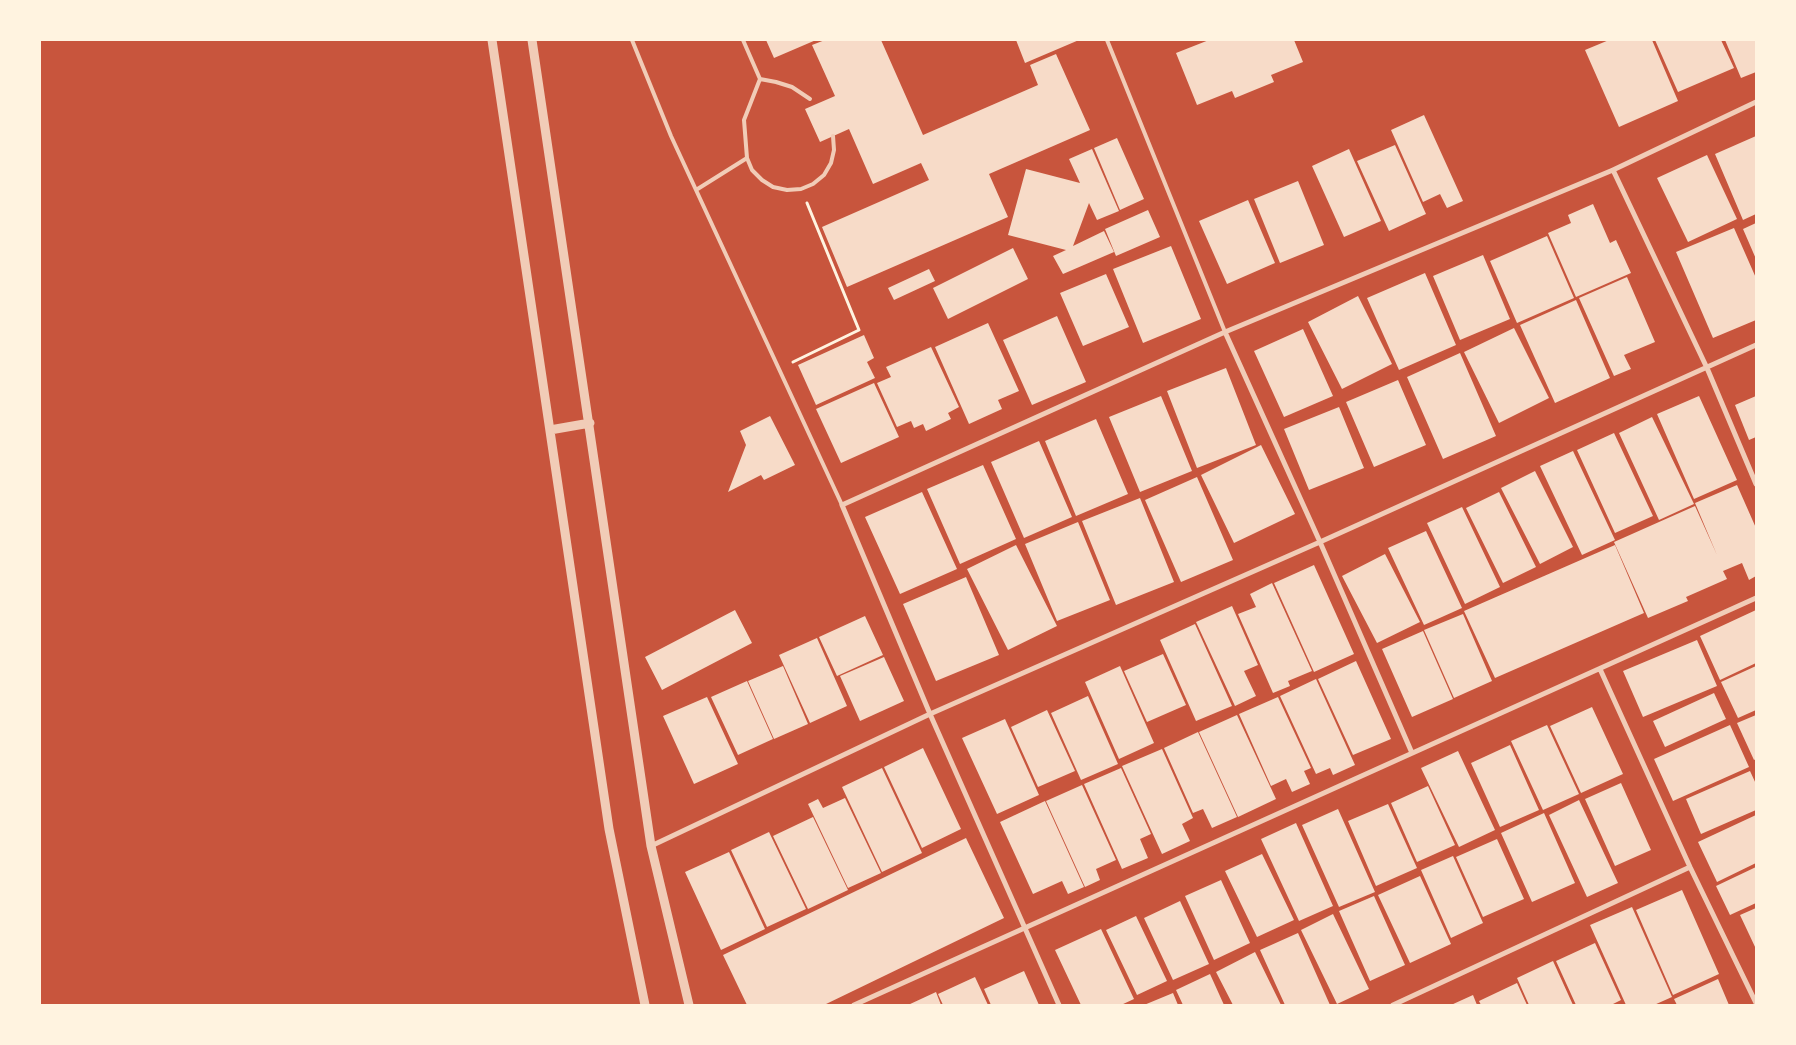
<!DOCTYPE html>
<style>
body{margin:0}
#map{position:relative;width:1796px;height:1045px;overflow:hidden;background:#c8553d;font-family:"DejaVu Sans",sans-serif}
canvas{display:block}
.frame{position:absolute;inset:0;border:41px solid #fff3e0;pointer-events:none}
</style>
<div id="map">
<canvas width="1796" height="1045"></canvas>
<div class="frame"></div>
</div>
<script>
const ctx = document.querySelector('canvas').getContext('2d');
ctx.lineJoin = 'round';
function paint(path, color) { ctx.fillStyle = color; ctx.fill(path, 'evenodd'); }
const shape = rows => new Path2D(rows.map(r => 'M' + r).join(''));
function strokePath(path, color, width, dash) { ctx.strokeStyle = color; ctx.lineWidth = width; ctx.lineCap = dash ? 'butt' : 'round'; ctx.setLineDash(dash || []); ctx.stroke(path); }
const building = shape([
 [766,40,816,40,774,58],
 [825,40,881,40,923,135,1038,85,1030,65,1056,54,1090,130,989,174,1008,217,847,287,822,227,929,180,921,163,873,184,849,129,820,142,805,109,835,96,812,45],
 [1016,40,1079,40,1025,63],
 [1209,40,1294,40,1303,62,1271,75,1274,82,1235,98,1232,91,1197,105,1176,53],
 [1609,40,1652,40,1678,101,1619,127,1585,50],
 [1655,40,1721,40,1734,68,1678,92],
 [1725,40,1756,40,1756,72,1741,78],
 [1424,115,1463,201,1447,208,1440,194,1423,202,1391,130],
 [1756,136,1756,214,1743,220,1715,154],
 [1117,138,1144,199,1120,210,1094,148],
 [1395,145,1426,214,1389,231,1357,161],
 [1092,149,1119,211,1097,220,1089,203,1073,246,1104,231,1114,252,1063,274,1053,256,1066,250,1008,235,1026,169,1080,183,1069,159],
 [1349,149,1381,221,1344,237,1312,166],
 [1707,155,1737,219,1688,242,1657,178],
 [1298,181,1324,245,1280,263,1254,199],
 [1248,200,1275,263,1227,284,1199,221],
 [1593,204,1610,243,1616,240,1631,273,1576,297,1548,233,1571,223,1568,215],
 [1148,210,1160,237,1116,256,1105,229],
 [1756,223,1756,259,1743,229],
 [1734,228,1756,278,1756,320,1713,338,1676,252],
 [1547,236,1574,298,1517,323,1490,261],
 [1171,246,1201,319,1143,343,1113,269],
 [1013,248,1028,279,948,319,933,288],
 [1483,255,1510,319,1460,340,1433,276],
 [929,269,935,281,894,300,888,288],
 [1425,273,1456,345,1399,370,1367,298],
 [1106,274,1129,327,1083,346,1060,293],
 [1627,277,1655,342,1624,355,1631,369,1614,376,1579,298],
 [1358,296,1392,364,1342,389,1308,322],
 [1576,300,1610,378,1555,403,1520,325],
 [1057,316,1086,382,1032,405,1003,340],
 [988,323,1019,391,998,400,1002,409,969,424,935,347],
 [1514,328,1549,398,1499,423,1464,352],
 [1303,329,1333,396,1284,417,1254,351],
 [864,335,874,358,867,362,875,378,816,405,798,365],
 [931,347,959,407,948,413,951,419,926,431,923,424,914,428,911,421,897,427,877,383,891,377,886,367],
 [1460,353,1496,436,1443,459,1407,377],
 [1226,368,1256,445,1197,468,1167,391],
 [1398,380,1426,445,1374,467,1346,402],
 [874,383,899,437,841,463,816,409],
 [1161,396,1192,471,1140,492,1109,417],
 [1699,396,1737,480,1694,499,1657,414],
 [1756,396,1756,437,1749,440,1735,405],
 [1339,407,1364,468,1309,490,1284,429],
 [770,416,795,465,764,480,761,475,728,492,746,445,740,431],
 [1652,417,1694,504,1659,520,1619,433],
 [1096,419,1128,494,1076,516,1045,441],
 [1614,433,1653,516,1615,533,1577,450],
 [1039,441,1072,517,1024,538,991,462],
 [1261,445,1295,514,1234,543,1201,475],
 [1573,451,1615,540,1582,555,1540,466],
 [983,465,1016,539,960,564,927,489],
 [1535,471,1573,547,1540,564,1501,488],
 [1197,477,1233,560,1181,582,1145,500],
 [1737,485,1756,528,1756,576,1749,580,1742,563,1723,571,1727,579,1686,597,1688,601,1648,618,1614,542,1695,506,1717,555,1695,503],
 [922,492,957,569,900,594,865,517],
 [1499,492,1536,567,1503,583,1466,508],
 [1140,498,1174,582,1116,605,1082,521],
 [1462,507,1500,587,1465,604,1427,523],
 [1078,522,1110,600,1057,621,1025,544],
 [1426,531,1462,608,1424,625,1388,548],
 [1016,545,1057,626,1008,650,967,569],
 [1615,545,1644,613,1495,678,1464,611],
 [1385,554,1420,622,1377,643,1342,576],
 [1314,565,1354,654,1314,672,1274,583],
 [966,577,999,655,936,681,903,604],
 [1272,583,1312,671,1288,681,1290,686,1273,693,1238,614,1256,607,1250,594],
 [1232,606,1258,665,1244,671,1256,696,1235,706,1196,622],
 [735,610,752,643,662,690,645,657],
 [1756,610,1756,663,1720,680,1700,636],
 [1463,614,1492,681,1454,698,1424,630],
 [865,616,883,655,837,676,819,637],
 [1195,624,1232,706,1196,721,1160,640],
 [1423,631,1453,699,1412,717,1382,649],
 [817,638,847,706,810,723,779,655],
 [1697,640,1717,686,1643,717,1623,671],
 [1163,654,1186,705,1147,722,1124,671],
 [884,657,904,701,860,721,840,676],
 [1356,661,1391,739,1353,755,1318,679],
 [783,666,808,724,774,739,748,681],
 [1120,666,1154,743,1119,759,1085,682],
 [1756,666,1756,710,1738,718,1721,682],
 [1316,679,1355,765,1333,775,1330,768,1316,774,1280,696],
 [747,681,773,739,738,755,711,697],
 [1714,693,1726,719,1665,747,1653,721],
 [1088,696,1118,764,1081,780,1051,713],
 [707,697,738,764,694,784,663,716],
 [1278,697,1311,768,1304,771,1310,784,1292,792,1286,779,1271,786,1239,714],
 [1592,707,1623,774,1581,793,1550,726],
 [1047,710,1075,771,1038,787,1011,727],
 [1237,715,1276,799,1238,817,1199,732],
 [1756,715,1756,759,1754,760,1737,723],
 [1005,719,1039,795,997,814,962,738],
 [1547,725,1579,794,1543,810,1511,741],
 [1730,725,1749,767,1673,801,1654,759],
 [1198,732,1237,817,1212,828,1203,809,1193,813,1164,748],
 [1510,745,1539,810,1500,827,1471,763],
 [923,748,961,829,922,848,884,767],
 [1162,749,1193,818,1182,824,1190,841,1162,854,1122,766],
 [1458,751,1495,830,1459,847,1421,768],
 [882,768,922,853,882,872,842,787],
 [1121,768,1151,834,1140,839,1148,858,1122,869,1084,784],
 [1750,771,1756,784,1756,810,1701,834,1686,799],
 [1621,783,1651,850,1615,866,1585,799],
 [1082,785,1116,860,1096,869,1100,880,1085,887,1046,801],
 [1428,786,1455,845,1417,862,1391,803],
 [845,798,881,873,848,888,808,804,818,799,823,808],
 [1579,800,1618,883,1587,897,1549,815],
 [1045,801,1084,887,1068,894,1062,881,1033,894,1000,822],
 [1388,804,1417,868,1376,886,1348,821],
 [1338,809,1375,892,1339,907,1302,825],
 [1544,813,1575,883,1532,902,1501,833],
 [1756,815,1756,863,1717,882,1698,842],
 [813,817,848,890,808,909,773,836],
 [1296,823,1333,906,1299,921,1261,839],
 [769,832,806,909,767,927,731,850],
 [966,838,1004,918,824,1005,747,1005,723,955],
 [1497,839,1524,899,1483,917,1456,857],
 [729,852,765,929,721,950,685,872],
 [1262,854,1294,920,1257,937,1225,871],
 [1453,856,1483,923,1451,938,1421,870],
 [1756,867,1756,903,1730,915,1716,886],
 [1420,876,1451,944,1410,963,1378,895],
 [1221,880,1250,943,1214,960,1185,896],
 [1682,890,1719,974,1673,995,1636,910],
 [1374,896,1405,965,1370,981,1339,911],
 [1180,901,1209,964,1173,980,1144,918],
 [1632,907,1672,997,1654,1005,1626,1005,1590,925],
 [1756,908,1756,949,1740,915],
 [1333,914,1369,989,1337,1004,1301,930],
 [1136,916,1167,981,1137,995,1106,930],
 [1101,929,1134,999,1121,1005,1081,1005,1055,950],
 [1298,933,1330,1005,1285,1005,1260,950],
 [1595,943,1621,1000,1611,1005,1576,1005,1556,961],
 [1255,952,1281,1005,1233,1005,1216,972],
 [1553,961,1573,1005,1529,1005,1517,978],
 [1024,971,1039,1005,991,1005,984,989],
 [1210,974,1224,1005,1183,1005,1176,990],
 [975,977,988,1005,943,1005,938,994],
 [1718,979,1729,1005,1677,1005,1674,999],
 [1517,983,1527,1005,1481,1005,1479,1001],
 [936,992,941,1005,908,1005],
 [1173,993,1178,1005,1144,1005],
 [1473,995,1477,1005,1451,1005]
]);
const path = shape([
 [793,362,859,330,807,203]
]);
const service = shape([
 [632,40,671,136,842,505],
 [743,40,760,79],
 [1107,40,1225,332],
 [810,99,792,87,776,82,760,79,744,120,747,158,752,170,762,180,773,187,787,190,801,189,813,184,824,175,831,163,834,150,833,136],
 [696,190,747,158]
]);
const minor = shape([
 [1613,170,1707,368,1756,484],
 [1225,332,1320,542,1412,753],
 [1600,669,1690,867,1756,1003],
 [651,846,930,714,1320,542,1756,345],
 [854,1005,1756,598],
 [1059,1005,930,714,842,505,1225,332,1613,170,1756,102],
 [1393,1005,1690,867]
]);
const tertiary = shape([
 [492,40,609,829,645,1005],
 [532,40,651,846,689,1005],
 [550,430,590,423]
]);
paint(building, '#f7dbc8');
strokePath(path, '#fff3e0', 3);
strokePath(service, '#f1ccb7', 4);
strokePath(minor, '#f1ccb7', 5);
strokePath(tertiary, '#f1ccb7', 9);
</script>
